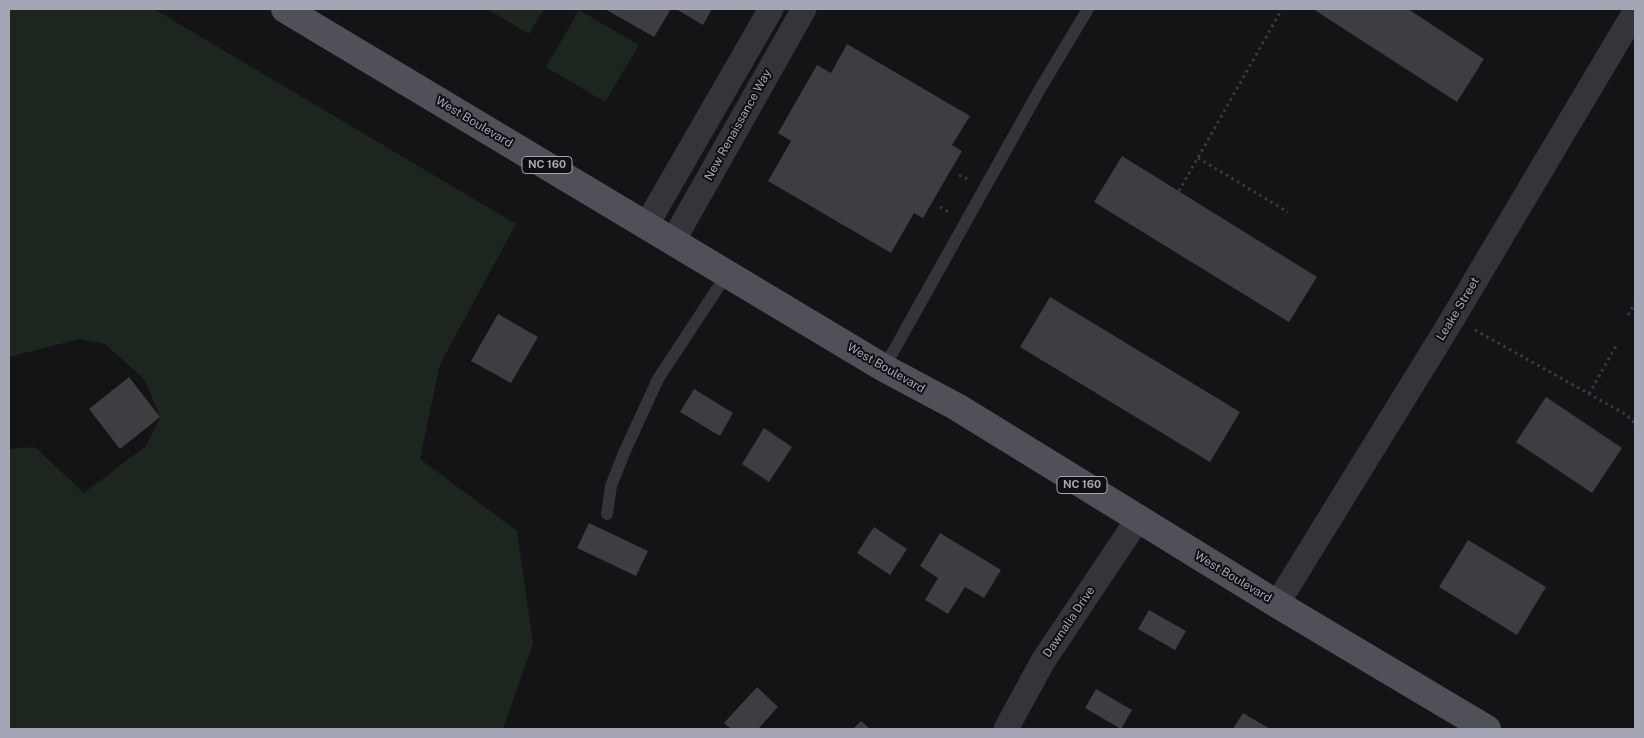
<!DOCTYPE html>
<style>
body{margin:0}
#map{position:relative;width:1644px;height:738px;overflow:hidden;background:#141315;font-family:"Public Sans",sans-serif}
canvas{display:block}
.frame{position:absolute;inset:0;border:10px solid #a4a6b6;pointer-events:none}
</style>
<div id="map">
<canvas width="1644" height="738"></canvas>
<div class="frame"></div>
</div>
<script>
const ctx = document.querySelector('canvas').getContext('2d');
ctx.lineJoin = 'round';
function paint(path, color) { ctx.fillStyle = color; ctx.fill(path, 'evenodd'); }
const shape = rows => new Path2D(rows.map(r => 'M' + r).join(''));
function strokePath(path, color, width, dash) { ctx.strokeStyle = color; ctx.lineWidth = width; ctx.lineCap = dash ? 'butt' : 'round'; ctx.setLineDash(dash || []); ctx.stroke(path); }
function drawText(font, color, halo, rows, align = 'center') {
  ctx.font = font + ' "Public Sans",sans-serif'; ctx.lineWidth = 4; ctx.setLineDash([]); ctx.textBaseline = 'middle'; ctx.strokeStyle = halo; ctx.fillStyle = color; for (const [text, x, y, turn = 0] of rows) {
    ctx.save(); ctx.translate(x, y); ctx.rotate((+turn || 0) * Math.PI / 180); ctx.textAlign = isNaN(turn) ? turn : align; if (halo) ctx.strokeText(text, 0, 0); ctx.fillText(text, 0, 0); ctx.restore();
  }
}
const green = shape([
 [9,9,154,9,516,224,440,364,420,459,517,531,533,643,503,729,9,729,9,449,35,447,84,493,146,446,160,417,145,380,105,344,79,339,9,357],
 [487,9,544,9,529,34],
 [579,10,639,45,605,102,546,67]
]);
const building = shape([
 [605,9,671,9,654,37],
 [676,9,712,9,703,25],
 [1313,9,1408,9,1484,59,1457,102],
 [847,44,970,116,952,145,962,151,923,218,914,213,891,253,768,181,791,141,778,133,817,65,831,73],
 [1122,156,1317,277,1289,322,1094,202],
 [1050,297,1240,412,1210,462,1020,347],
 [498,314,538,337,511,383,471,361],
 [129,377,160,417,120,449,89,409],
 [694,389,733,413,720,436,680,412],
 [1546,397,1622,448,1592,493,1516,442],
 [764,428,792,447,769,482,742,464],
 [589,523,648,551,636,576,577,548],
 [874,527,907,549,890,575,857,553],
 [940,533,1001,570,984,598,965,587,948,614,925,600,938,578,920,566],
 [1468,540,1546,587,1517,635,1439,587],
 [1149,610,1186,631,1175,650,1138,629],
 [757,687,778,707,758,729,731,729,724,723],
 [1096,689,1132,710,1121,729,1085,708],
 [1243,713,1270,729,1233,729],
 [861,721,870,729,853,729]
]);
const path = shape([
 [1198,158,1288,212],
 [959,175,969,180],
 [1179,191,1282,9],
 [940,207,950,213],
 [1628,315,1635,303],
 [1475,330,1625,414,1633,421,1635,428],
 [1589,394,1616,346]
]);
const lane = shape([
 [884,368,1040,89,1088,9],
 [607,514,611,486,624,453,658,379,727,274]
]);
const street = shape([
 [647,224,771,9],
 [673,241,804,9],
 [1277,604,1447,328,1635,12],
 [1006,729,1043,661,1138,519]
]);
const primary = shape([
 [285,9,884,368,957,407,1277,604,1487,729]
]);
const shields = [
 [547,165,50],
 [1082,485,50]
];
const shieldNames = [
 ["NC 160",547,165],
 ["NC 160",1082,485]
];
const streetNames = [
 ["West Boulevard",474,122,31],
 ["New Renaissance Way",738,125,-61],
 ["Leake Street",1458,309,-59],
 ["West Boulevard",886,368,30],
 ["West Boulevard",1233,577,31],
 ["Dawnalia Drive",1069,622,-56]
];
paint(green, '#1d251f');
paint(building, '#3e3d42');
strokePath(path, '#3a3b41', 3, [2.5, 4]);
strokePath(lane, '#34343a', 12);
strokePath(street, '#34343a', 25);
strokePath(primary, '#505059', 28);
for (const [x, y, w] of shields) { const box = new Path2D(); box.roundRect(x - w / 2, y - 8.5, w, 17, 4); ctx.fillStyle = '#0f0e10'; ctx.fill(box); strokePath(box, '#a4a6b6', 1); }
drawText('bold 11px', '#a4a6b6', null, shieldNames);
drawText('12px', '#a4a6b6', '#0f0e10', streetNames);
</script>
